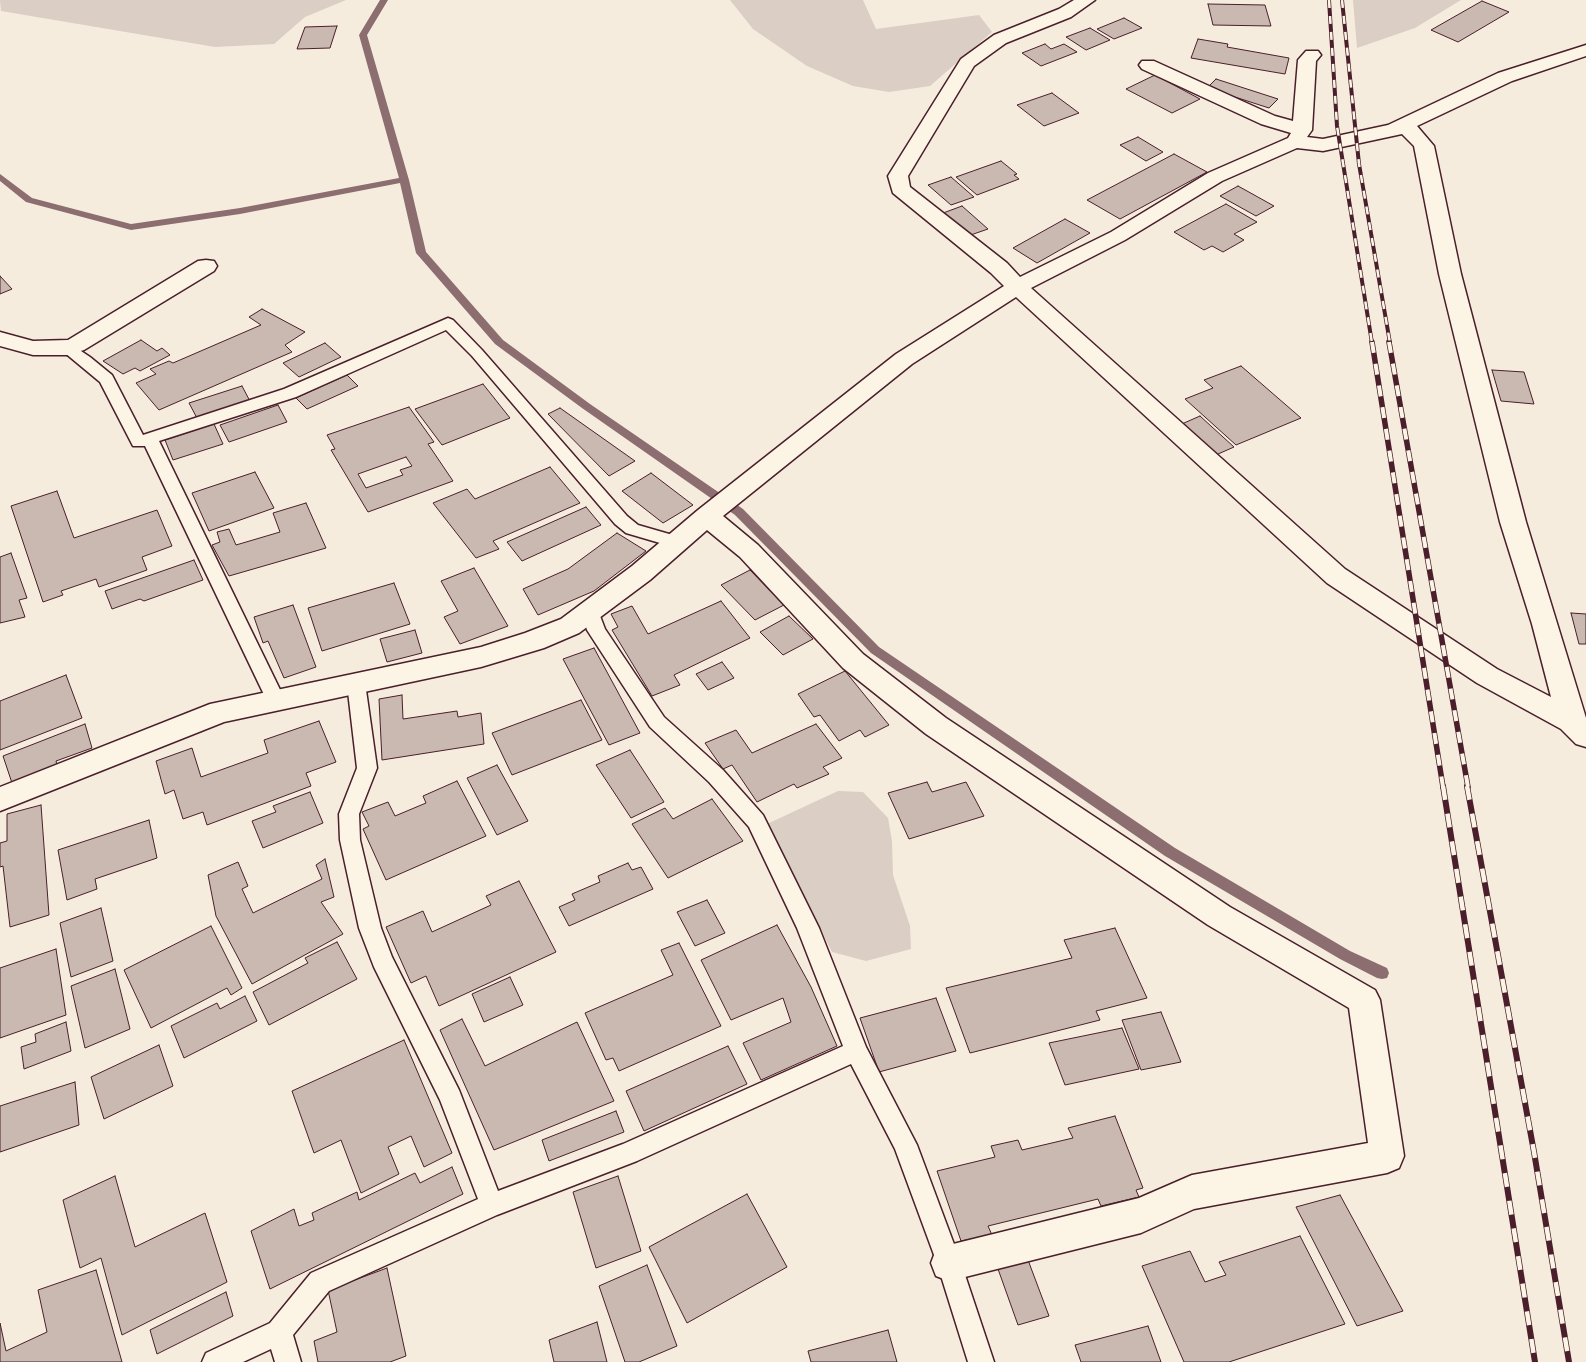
<!DOCTYPE html>
<style>
body{margin:0}
canvas{display:block;background:#f5ecde}
</style>
<canvas width="1586" height="1362"></canvas>
<script>
const ctx = document.querySelector('canvas').getContext('2d');
ctx.lineJoin = 'round';
function paint(path, color) { ctx.fillStyle = color; ctx.fill(path, 'evenodd'); }
const shape = rows => new Path2D(rows.map(r => 'M' + r).join(''));
function strokePath(path, color, width, dash) { ctx.strokeStyle = color; ctx.lineWidth = width; ctx.lineCap = dash ? 'butt' : 'round'; ctx.setLineDash(dash || []); ctx.stroke(path); }
const green = shape([
 [0,0,346,0,305,17,274,44,215,47,1,11],
 [730,0,863,0,876,29,979,15,992,32,930,86,889,92,853,86,807,66,753,29],
 [1353,0,1461,0,1415,28,1357,48],
 [838,791,863,792,888,818,892,841,893,875,910,926,911,949,866,961,832,952,767,824]
]);
const stream = shape([
 [380,0,388,0,367,35,409,180,426,252,503,340,590,404,743,509,879,647,1175,848,1350,951,1387,968,1389,973,1387,978,1382,979,1377,978,1340,959,1165,856,871,653,735,515,582,408,495,344,416,253,400,183,240,214,131,230,26,202,0,181,0,174,32,198,131,224,240,208,399,178,359,35,380,0]
]);
const building = shape([
 [1482,1,1509,12,1458,42,1431,30,1482,1],
 [1208,4,1265,5,1271,26,1213,25,1208,4],
 [1124,18,1142,28,1114,39,1097,29,1124,18],
 [337,26,330,48,297,49,305,27,337,26],
 [1090,28,1110,40,1086,50,1066,37,1090,28],
 [1198,39,1228,44,1227,47,1289,58,1285,74,1191,58,1198,39],
 [1045,44,1051,49,1064,44,1077,52,1041,66,1022,53,1045,44],
 [1155,75,1200,99,1172,113,1126,89,1155,75],
 [1216,79,1278,99,1269,108,1207,88,1216,79],
 [1052,93,1079,113,1044,126,1017,105,1052,93],
 [1138,137,1163,152,1146,161,1120,145,1138,137],
 [1174,154,1207,172,1120,219,1087,200,1174,154],
 [1001,161,1017,174,1014,175,1019,179,977,195,956,177,1001,161],
 [951,177,974,197,951,205,928,185,951,177],
 [1238,186,1274,206,1256,216,1220,196,1238,186],
 [1226,204,1257,222,1234,234,1244,240,1223,252,1212,246,1204,250,1174,232,1226,204],
 [962,206,988,229,962,238,935,216,962,206],
 [1065,219,1090,233,1037,263,1013,248,1065,219],
 [0,276,12,289,0,294,0,276],
 [262,309,305,332,285,345,292,352,159,410,136,383,156,374,150,369,169,361,173,363,261,325,249,317,262,309],
 [141,340,157,351,162,348,170,355,140,371,135,368,123,374,103,361,141,340],
 [325,343,341,357,299,377,283,363,325,343],
 [1241,366,1301,418,1236,445,1185,399,1213,388,1204,380,1241,366],
 [1492,370,1524,372,1534,404,1501,401,1492,370],
 [347,375,358,386,307,409,296,398,347,375],
 [483,384,510,418,442,445,415,409,483,384],
 [242,386,252,405,199,422,189,403,242,386],
 [278,405,287,422,229,442,220,425,278,405],
 [409,407,434,442,428,444,453,481,368,512,331,450,335,449,327,435,409,407],
 [406,457,412,466,400,470,403,475,366,488,358,474,406,457],
 [560,408,635,461,609,476,548,414,560,408],
 [1200,416,1234,447,1209,458,1175,427,1200,416],
 [214,424,223,444,173,460,165,440,214,424],
 [550,467,580,503,493,541,499,549,476,558,433,503,467,489,475,499,550,467],
 [255,472,274,508,209,531,192,493,255,472],
 [651,473,693,505,663,523,622,491,651,473],
 [57,491,74,538,157,510,172,546,142,557,147,570,99,587,96,579,61,591,63,595,43,602,11,506,57,491],
 [306,503,326,548,229,576,212,545,220,542,217,532,229,529,236,545,280,532,273,513,306,503],
 [586,507,601,525,522,561,507,542,586,507],
 [617,533,646,551,594,591,538,615,523,589,568,569,617,533],
 [11,553,27,598,19,600,25,617,0,623,0,557,11,553],
 [194,560,203,580,144,601,140,599,112,609,105,591,194,560],
 [474,568,508,626,460,644,444,617,458,611,441,581,474,568],
 [750,570,784,605,755,620,721,585,750,570],
 [394,583,410,624,322,651,308,608,394,583],
 [721,601,750,638,674,675,680,685,652,696,612,630,618,627,611,614,632,606,648,634,721,601],
 [293,605,316,667,284,678,268,641,263,643,254,617,293,605],
 [1571,613,1586,614,1586,644,1579,644,1571,613],
 [789,616,813,639,783,655,760,632,789,616],
 [415,630,422,653,387,662,380,639,415,630],
 [594,648,640,733,609,745,563,659,594,648],
 [722,662,734,678,708,690,696,674,722,662],
 [845,671,889,725,865,737,860,730,839,741,820,715,814,717,798,694,845,671],
 [66,675,82,718,0,750,0,701,66,675],
 [402,695,403,719,457,711,458,717,481,713,484,744,382,760,379,699,402,695],
 [581,700,602,740,512,775,492,733,581,700],
 [319,721,336,762,306,773,311,786,207,825,203,812,183,819,174,790,165,794,156,761,192,748,201,777,268,753,264,740,319,721],
 [85,724,92,748,56,761,57,765,12,783,3,756,85,724],
 [816,724,842,758,823,767,829,774,797,788,794,784,757,802,732,765,723,769,705,743,736,730,752,753,816,724],
 [630,750,664,802,631,818,596,765,630,750],
 [497,765,528,821,497,835,467,778,497,765],
 [457,781,486,836,386,880,363,829,369,826,362,812,388,802,395,816,426,803,423,796,457,781],
 [927,782,932,792,966,782,984,816,909,839,888,793,927,782],
 [310,792,323,823,263,848,252,821,276,812,273,806,310,792],
 [712,799,743,841,668,878,632,824,665,808,673,819,712,799],
 [41,805,49,915,10,927,3,866,0,867,0,843,7,841,7,814,41,805],
 [149,820,157,858,95,879,97,889,67,900,58,850,149,820],
 [325,859,334,897,321,902,343,934,252,984,216,916,208,875,238,862,248,886,242,889,253,913,322,879,316,865,325,859],
 [628,863,632,870,641,867,653,889,569,926,559,907,575,900,572,894,600,882,598,876,628,863],
 [519,881,556,952,439,1006,426,976,411,983,386,927,423,911,432,932,491,905,486,896,519,881],
 [707,900,725,933,695,946,677,912,707,900],
 [101,908,113,961,71,977,60,923,101,908],
 [777,925,811,987,837,1046,761,1080,743,1043,791,1022,783,998,731,1020,701,960,777,925],
 [211,926,242,988,231,995,227,988,151,1028,124,970,211,926],
 [1115,928,1147,998,1096,1011,1100,1020,970,1053,946,988,1072,958,1064,940,1115,928],
 [337,942,357,979,269,1025,253,992,308,963,305,958,337,942],
 [679,943,721,1026,619,1071,613,1058,606,1060,585,1013,673,975,661,950,679,943],
 [56,949,66,1015,0,1038,0,968,56,949],
 [115,969,130,1029,85,1048,71,986,115,969],
 [510,977,523,1005,484,1022,472,994,510,977],
 [245,996,257,1021,184,1058,171,1026,217,1003,220,1009,245,996],
 [936,998,956,1051,879,1072,860,1018,936,998],
 [1161,1012,1181,1062,1141,1070,1122,1020,1161,1012],
 [462,1019,485,1066,577,1022,614,1101,494,1150,440,1030,462,1019],
 [66,1022,71,1051,24,1069,21,1047,36,1042,35,1034,66,1022],
 [1122,1028,1139,1069,1065,1085,1049,1043,1122,1028],
 [404,1040,452,1153,424,1167,411,1136,388,1147,399,1174,361,1193,341,1140,314,1153,292,1091,404,1040],
 [159,1045,173,1086,104,1119,91,1077,159,1045],
 [728,1046,747,1084,644,1131,626,1091,728,1046],
 [75,1082,79,1125,0,1152,0,1106,75,1082],
 [616,1111,624,1132,549,1161,542,1140,616,1111],
 [1115,1116,1143,1188,1136,1190,1139,1197,1101,1206,1098,1199,988,1226,992,1235,961,1241,937,1171,995,1157,991,1146,1018,1140,1022,1150,1073,1138,1068,1128,1115,1116],
 [452,1167,463,1194,270,1289,251,1231,294,1209,299,1226,314,1220,312,1213,357,1192,359,1200,415,1173,420,1183,452,1167],
 [115,1176,135,1247,205,1213,227,1282,122,1335,101,1258,80,1268,63,1200,115,1176],
 [618,1176,641,1251,596,1268,573,1192,618,1176],
 [747,1194,787,1267,687,1323,649,1247,747,1194],
 [1340,1195,1403,1311,1357,1326,1296,1207,1340,1195],
 [1300,1236,1345,1324,1229,1362,1184,1362,1142,1266,1190,1251,1205,1282,1226,1275,1219,1262,1300,1236],
 [1028,1260,1049,1316,1018,1325,998,1269,1028,1260],
 [647,1265,677,1346,639,1362,625,1362,599,1286,647,1265],
 [387,1268,406,1356,390,1362,318,1362,314,1341,337,1332,328,1290,387,1268],
 [96,1270,122,1362,0,1362,0,1323,6,1351,47,1332,38,1290,96,1270],
 [226,1292,233,1316,157,1354,150,1330,226,1292],
 [597,1322,607,1362,554,1362,549,1340,597,1322],
 [1148,1326,1161,1362,1081,1362,1075,1345,1148,1326],
 [888,1330,897,1362,811,1362,808,1351,888,1330]
]);
const lane = shape([
 [448,318,453,320,482,350,627,516,638,525,683,538,686,542,683,546,677,548,626,533,615,524,472,356,446,330,296,397,159,441,285,700,283,705,276,707,269,705,145,446,133,446,100,382,59,348,67,343,72,345,90,357,112,375,143,435,284,389,448,318],
 [591,606,597,608,605,629,664,717,723,770,763,815,819,928,866,1047,917,1145,961,1263,994,1362,968,1362,937,1263,895,1149,851,1064,637,1161,497,1215,329,1291,293,1335,301,1362,275,1362,271,1349,243,1362,202,1362,206,1353,270,1323,311,1273,478,1199,440,1100,374,967,359,928,340,840,339,814,357,768,347,683,349,678,356,676,363,678,365,683,377,768,359,814,360,840,381,928,392,957,459,1090,498,1191,623,1144,843,1046,797,928,749,827,709,782,650,727,587,630,582,613,585,608,591,606]
]);
const street = shape([
 [1074,0,1095,0,1071,17,1006,43,974,66,908,176,910,187,1007,263,1020,277,1111,232,1208,173,1288,138,1291,133,1261,124,1142,69,1139,65,1142,61,1154,61,1275,116,1293,121,1298,60,1306,51,1318,51,1321,55,1316,61,1312,130,1307,137,1323,139,1388,125,1498,73,1586,45,1586,56,1512,81,1417,126,1434,146,1461,274,1526,522,1586,718,1586,747,1576,744,1561,729,1477,683,1327,583,1016,297,912,364,723,516,758,545,863,654,946,718,1230,907,1375,990,1380,1000,1404,1156,1399,1168,1387,1173,1194,1209,1141,1233,949,1281,936,1276,931,1263,936,1250,949,1245,1139,1198,1192,1175,1368,1143,1349,1008,1208,925,926,734,843,668,740,557,707,530,650,580,579,633,544,648,481,667,224,722,0,811,0,787,210,704,481,647,525,633,561,619,632,566,698,510,896,354,1004,286,991,273,893,193,888,176,961,59,994,35,1059,9,1074,0],
 [1402,134,1414,146,1439,274,1500,522,1532,624,1551,697,1497,669,1345,569,1031,288,1125,240,1222,181,1297,148,1323,151,1402,134],
 [206,260,214,261,217,266,214,271,84,350,67,355,33,355,0,346,0,332,33,341,68,340,198,261,206,260]
]);
const railFar2 = shape([
 [1329,0,1337,126,1372,343],
 [1342,0,1359,164,1390,343]
]);
const railFar1 = shape([
 [1372,342,1443,787],
 [1389,342,1468,787]
]);
const rail = shape([
 [1443,786,1535,1362],
 [1467,786,1534,1152,1569,1362]
]);
paint(green, '#dbcec4');
paint(stream, '#8c6e70');
paint(building, '#cab9b1');
strokePath(building, '#4a1f2b', 1);
strokePath(lane, '#4a1f2b', 3);
strokePath(street, '#4a1f2b', 3);
paint(lane, '#fcf5e5');
paint(street, '#fcf5e5');
strokePath(railFar2, '#4a1f2b', 4);
strokePath(railFar1, '#4a1f2b', 5.5);
strokePath(rail, '#4a1f2b', 6);
strokePath(railFar2, '#fcf5e5', 2.5, [8]);
strokePath(railFar1, '#fcf5e5', 4, [11]);
strokePath(rail, '#fcf5e5', 4.5, [14]);
</script>
